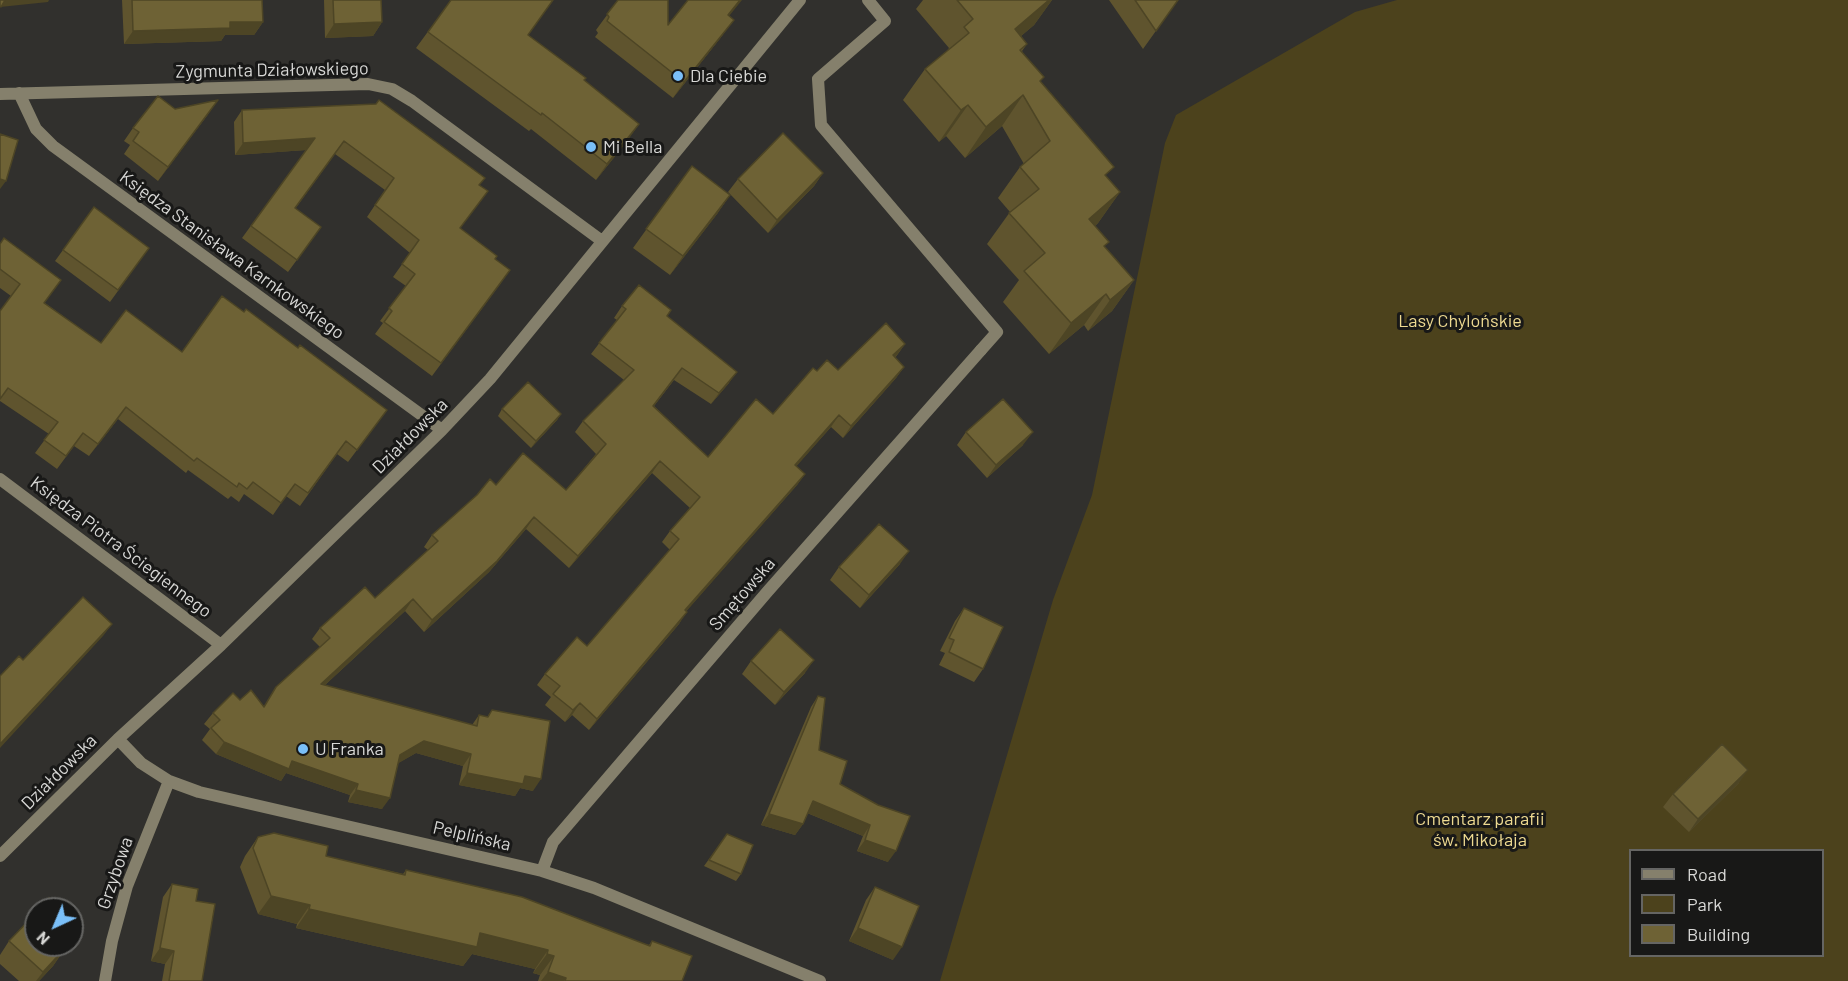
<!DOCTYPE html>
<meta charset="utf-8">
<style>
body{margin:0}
#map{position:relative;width:1848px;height:981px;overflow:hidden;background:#31302d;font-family:Barlow,sans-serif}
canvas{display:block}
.legend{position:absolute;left:1629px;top:849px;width:195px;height:108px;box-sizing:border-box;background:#181817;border:2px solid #656563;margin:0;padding:8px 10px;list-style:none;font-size:18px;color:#d8d8d6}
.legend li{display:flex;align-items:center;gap:12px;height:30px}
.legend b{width:30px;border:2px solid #656563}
.north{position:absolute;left:24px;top:897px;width:60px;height:60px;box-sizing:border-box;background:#181817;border:2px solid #656563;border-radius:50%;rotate:224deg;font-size:16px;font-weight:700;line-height:24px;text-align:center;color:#d8d8d6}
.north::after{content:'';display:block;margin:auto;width:21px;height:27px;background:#7abff8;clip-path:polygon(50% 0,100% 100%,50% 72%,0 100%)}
</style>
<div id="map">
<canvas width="1848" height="981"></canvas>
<ul class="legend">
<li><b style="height:8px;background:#85806c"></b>Road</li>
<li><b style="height:16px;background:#4c421c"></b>Park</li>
<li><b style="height:16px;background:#6e6235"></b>Building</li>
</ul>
<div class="north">N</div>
</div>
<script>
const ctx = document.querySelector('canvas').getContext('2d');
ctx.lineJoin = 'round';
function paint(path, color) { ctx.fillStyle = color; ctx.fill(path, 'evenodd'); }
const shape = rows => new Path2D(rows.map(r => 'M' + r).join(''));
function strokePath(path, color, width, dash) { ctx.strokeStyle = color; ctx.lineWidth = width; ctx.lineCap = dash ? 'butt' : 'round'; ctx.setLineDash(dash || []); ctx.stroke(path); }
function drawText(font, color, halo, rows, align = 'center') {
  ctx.font = font + ' Barlow,sans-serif'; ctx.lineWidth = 6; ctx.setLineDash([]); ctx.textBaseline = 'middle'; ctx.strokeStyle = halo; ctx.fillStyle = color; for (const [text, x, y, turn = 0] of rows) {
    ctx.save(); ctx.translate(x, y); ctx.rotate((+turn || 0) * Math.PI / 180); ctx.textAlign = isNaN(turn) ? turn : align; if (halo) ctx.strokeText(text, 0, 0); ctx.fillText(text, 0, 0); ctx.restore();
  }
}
const green = shape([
 [1397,0,1848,0,1848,981,940,981,1053,600,1092,495,1165,143,1176,115,1355,12],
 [1630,850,1822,850,1822,956,1630,956]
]);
const lane = shape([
 [868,0,885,21,818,79,821,125,997,332,981,350]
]);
const street = shape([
 [19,93,36,129,53,146,442,430],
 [0,94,368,84,392,89,412,101,602,241],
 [0,479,221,645],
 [118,739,141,763,169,781,199,792,542,871,594,888,820,981],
 [0,856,118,739,221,645,442,430,490,379,800,0],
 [542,871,553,842,768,591,981,350],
 [105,981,112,941,127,886,169,781]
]);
const wall = shape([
 [122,0,262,0,263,22,254,35,225,35,221,41,124,44],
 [324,0,381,0,382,22,373,36,325,38],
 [451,0,528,36,584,80,628,140,596,180,531,129,529,131,416,48],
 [618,0,668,25,729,16,722,36,673,98,595,37,598,33,596,30],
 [923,0,1052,0,1034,25,1021,36,1027,44,1022,51,1041,82,1107,177,1120,192,1098,223,1095,226,1105,247,1134,280,1112,311,1088,331,1084,325,1049,354,1003,302,1019,280,987,244,1010,212,998,198,1020,167,1024,164,1002,126,965,158,946,136,939,142,903,100,925,69,947,51,949,48,916,9],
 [1109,0,1178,0,1143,49],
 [175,109,209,113,158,181,124,154,130,145,124,141,133,128],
 [242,110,480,185,460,228,495,259,501,283,432,376,375,334,383,323,380,321,406,286,393,277,410,253,367,217,385,190,335,154,295,209,321,227,288,272,242,238,306,150,235,155,234,122],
 [692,166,730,195,717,214,670,275,633,248],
 [823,173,814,186,768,233,728,192,738,179],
 [94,207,149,248,110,302,55,261],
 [0,244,45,303,101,343,182,352,244,312,298,348,387,410,348,462,337,454,300,506,286,496,273,515,244,494,239,502,231,496,228,499,188,470,186,473,118,419,89,456,74,446,57,469,35,453,49,434,0,401,0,311,11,296,0,288],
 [622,306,667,316,729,383,711,404,674,380,654,406,708,457,773,414,817,371,838,370,905,344,895,358,904,367,896,378,843,438,831,427,796,466,805,474,797,485,686,611,679,624,589,730,572,715,565,722,545,705,551,697,537,685,545,674,587,646,670,550,662,542,670,531,690,508,652,473,569,568,526,529,489,572,424,632,405,611,325,685,472,725,479,715,487,717,492,710,533,791,520,788,515,796,459,785,463,766,416,753,398,763,382,809,348,802,350,795,286,773,281,781,216,754,202,740,210,729,204,724,213,713,240,700,264,707,276,687,320,647,312,639,320,628,375,598,428,550,424,547,432,535,496,485,566,490,596,454,575,432,583,421,624,380,591,354,617,320,614,318],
 [502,409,561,414,557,420,531,448,498,416],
 [966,432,1023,445,987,478,957,445],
 [900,564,860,608,830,580,839,567],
 [964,608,983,669,974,682,939,665,945,653,940,651,955,621],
 [751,661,805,673,775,705,742,674],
 [818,696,819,750,840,784,878,805,888,862,857,851,863,836,807,813,803,824,795,835,761,825,811,707],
 [1739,783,1689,832,1663,807,1673,794],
 [727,834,741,874,736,881,704,866],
 [258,837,326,856,403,874,406,870,649,945,652,941,682,981,538,981,540,975,533,973,535,969,472,954,463,966,296,928,297,924,258,914,240,867,245,856],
 [172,884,196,901,202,981,162,981,165,964,151,961,163,897],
 [875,887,893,960,849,941,866,900],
 [9,941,66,947,53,966,39,981,19,981,0,964,0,955]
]);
const shadedWall = shape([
 [5,0,49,0,48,2,0,7],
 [740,0,742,0,717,31,728,15],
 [1049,0,1052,0,1034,25,993,60,1015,29],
 [734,20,722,36,673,98,684,82],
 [230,22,263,22,254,35,225,35,221,41,124,44,133,31],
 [382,22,373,36,325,38,334,24],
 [1023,95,1002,126,965,158,986,127],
 [218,100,209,113,158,181,168,167],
 [968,105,946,136,939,142,961,110],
 [639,124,628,140,596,180,607,164],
 [315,138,306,150,235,155,243,143],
 [823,173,814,186,768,233,777,220],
 [0,179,6,181,0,189],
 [1120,192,1098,223,1067,250,1089,219],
 [730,195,717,214,670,275,683,256],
 [1134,280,1112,311,1088,331,1110,300],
 [1106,294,1084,325,1049,354,1071,323],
 [905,344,897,355,885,367,893,355],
 [904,367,896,378,843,438,851,426],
 [737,372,729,383,711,404,719,393],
 [126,407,118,419,89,456,98,444],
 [561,414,557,420,531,448,536,441],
 [839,415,831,427,787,477,795,465],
 [1033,432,1023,445,987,478,996,465],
 [660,461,652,473,569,568,578,556],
 [805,474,797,485,677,622,685,610],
 [534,517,526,529,489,572,424,632,432,620],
 [909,551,900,564,860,608,869,595],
 [413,599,405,611,313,696,321,684],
 [687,612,679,624,589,730,597,719],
 [112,624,103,636,0,748,0,744],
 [814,660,805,673,775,705,784,692],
 [580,703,572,715,565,722,573,710],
 [424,741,471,754,463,766,416,753,392,767,400,755],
 [224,742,292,761,358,784,350,795,286,773,281,781,216,754],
 [1748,770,1739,783,1689,832,1698,819],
 [467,773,525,776,541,779,533,791,520,788,515,796,459,785],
 [356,790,390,798,382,809,348,802],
 [813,801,870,825,863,836,805,812],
 [769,814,803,824,795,835,761,825],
 [865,840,896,851,888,862,857,851],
 [271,896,310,905,297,924,258,914],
 [309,909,480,933,548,950,535,969,472,954,463,966,296,928],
 [858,928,902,947,893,960,849,941],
 [66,947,53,966,39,981,36,981,43,972],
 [160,948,174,951,165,964,151,961],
 [547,954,554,956,540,975,533,973],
 [548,972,566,978,564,981,541,981]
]);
const building = shape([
 [0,0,5,0,1,7,0,6,0,0],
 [132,0,262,0,263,22,230,22,230,28,133,31,132,0],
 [333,0,381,0,382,22,334,24,333,0],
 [451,0,553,0,528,35,586,78,584,80,639,124,607,164,542,113,541,115,428,32,451,0],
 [618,0,668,0,668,25,688,0,740,0,728,15,734,20,684,82,607,21,609,17,607,14,618,0],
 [957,0,1049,0,1015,29,1027,44,1020,50,1044,77,1040,81,1114,167,1105,175,1120,192,1089,219,1109,242,1104,246,1134,280,1110,300,1106,294,1071,323,1024,271,1045,253,1009,213,1039,189,1020,167,1050,141,1023,95,986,127,968,105,961,110,925,69,969,33,964,27,973,19,957,0],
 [1135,0,1178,0,1156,31,1135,0],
 [158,96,175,109,218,100,168,167,133,141,139,132,133,128,158,96],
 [379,100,485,178,479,185,488,191,460,228,497,256,495,259,510,270,441,363,384,322,392,311,389,308,415,274,402,264,419,240,375,205,394,178,344,141,295,208,321,227,297,260,251,226,315,138,243,143,242,110,376,104,379,100],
 [783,133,823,173,777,220,738,179,783,133],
 [0,134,18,140,6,181,0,179,0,134],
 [692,166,730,195,683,256,646,229,692,166],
 [94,207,149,248,118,290,63,250,94,207],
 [4,238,61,280,44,303,101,343,126,310,182,352,222,296,244,312,246,309,298,348,300,345,387,410,357,450,346,441,308,493,295,484,281,503,253,482,247,489,239,483,237,487,197,458,194,461,126,407,98,444,83,433,66,456,44,440,58,422,8,388,0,399,0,311,20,284,0,269,0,244,4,238],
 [639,285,671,310,667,316,737,372,719,393,682,368,653,406,708,457,756,399,773,414,813,368,817,371,827,360,838,370,886,323,905,344,893,355,904,367,851,426,839,415,795,465,805,474,685,610,687,612,597,719,580,703,573,710,553,694,560,686,545,674,577,637,587,646,679,539,670,531,700,497,660,461,578,556,534,517,497,561,432,620,413,599,321,684,477,726,479,715,488,717,492,710,550,721,541,779,525,776,523,784,467,773,471,754,424,741,400,755,390,798,356,790,358,784,292,761,289,769,224,742,211,728,220,720,213,713,233,693,240,700,251,690,264,707,276,687,330,638,320,628,365,587,375,598,438,541,432,535,477,495,490,479,496,485,523,453,566,490,606,444,583,421,634,370,599,343,626,309,622,306,639,285],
 [528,382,561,414,536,441,502,409,528,382],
 [1003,399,1033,432,996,465,966,432,1003,399],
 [879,524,909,551,869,595,839,567,879,524],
 [83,597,112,624,0,744,0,676,19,656,23,660,83,597],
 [964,608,1003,627,983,669,949,652,954,640,949,638,964,608],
 [780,629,814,660,784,692,751,661,780,629],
 [818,696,825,698,819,750,847,761,840,784,878,805,910,816,896,851,865,840,870,825,813,801,803,824,769,814,818,696],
 [1722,744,1748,770,1698,819,1673,794,1722,744],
 [274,833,328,846,326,856,405,875,406,870,522,897,650,946,652,941,692,956,682,981,565,981,566,978,548,972,554,956,547,954,548,950,480,933,477,947,309,909,310,905,271,896,253,848,258,837,274,833],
 [727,834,753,845,741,874,709,860,727,834],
 [172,884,198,889,196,901,215,904,202,981,169,981,174,951,160,948,172,884],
 [875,887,919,906,902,947,858,928,875,887],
 [49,898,61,909,39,909,49,898],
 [36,913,36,945,64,945,66,947,43,972,9,941,36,913],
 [72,920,77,924,72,929,72,920]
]);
const markers = [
 [678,76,6,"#7abff8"],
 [591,147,6,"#7abff8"],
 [303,749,6,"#7abff8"]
];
const streetNames = [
 ["Zygmunta Działowskiego",272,70,-1],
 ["Księdza Stanisława Karnkowskiego",232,255,36],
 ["Działdowska",410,436,-45],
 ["Księdza Piotra Ściegiennego",121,547,37],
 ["Smętowska",742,594,-49],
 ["Działdowska",59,772,-45],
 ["Pelplińska",472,836,13],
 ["Grzybowa",115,873,-71]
];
const poiNames = [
 ["Dla Ciebie",690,76],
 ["Mi Bella",603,147],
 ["U Franka",315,749]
];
const parkNames = [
 ["Lasy Chylońskie",1460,321],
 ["Cmentarz parafii",1480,819],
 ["św. Mikołaja",1480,840]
];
paint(green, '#4c421c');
strokePath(lane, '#85806c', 12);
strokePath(street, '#85806c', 12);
paint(wall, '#5f542e');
paint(shadedWall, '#4d4525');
paint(building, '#6e6235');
strokePath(building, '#4d4525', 1.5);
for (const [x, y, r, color] of markers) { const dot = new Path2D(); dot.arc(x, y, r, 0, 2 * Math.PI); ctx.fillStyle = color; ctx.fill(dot); strokePath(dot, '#181817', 2); }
drawText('18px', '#d8d8d6', '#181817', streetNames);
drawText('18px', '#d8d8d6', '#181817', poiNames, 'left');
drawText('18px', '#eeda91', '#181817', parkNames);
</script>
